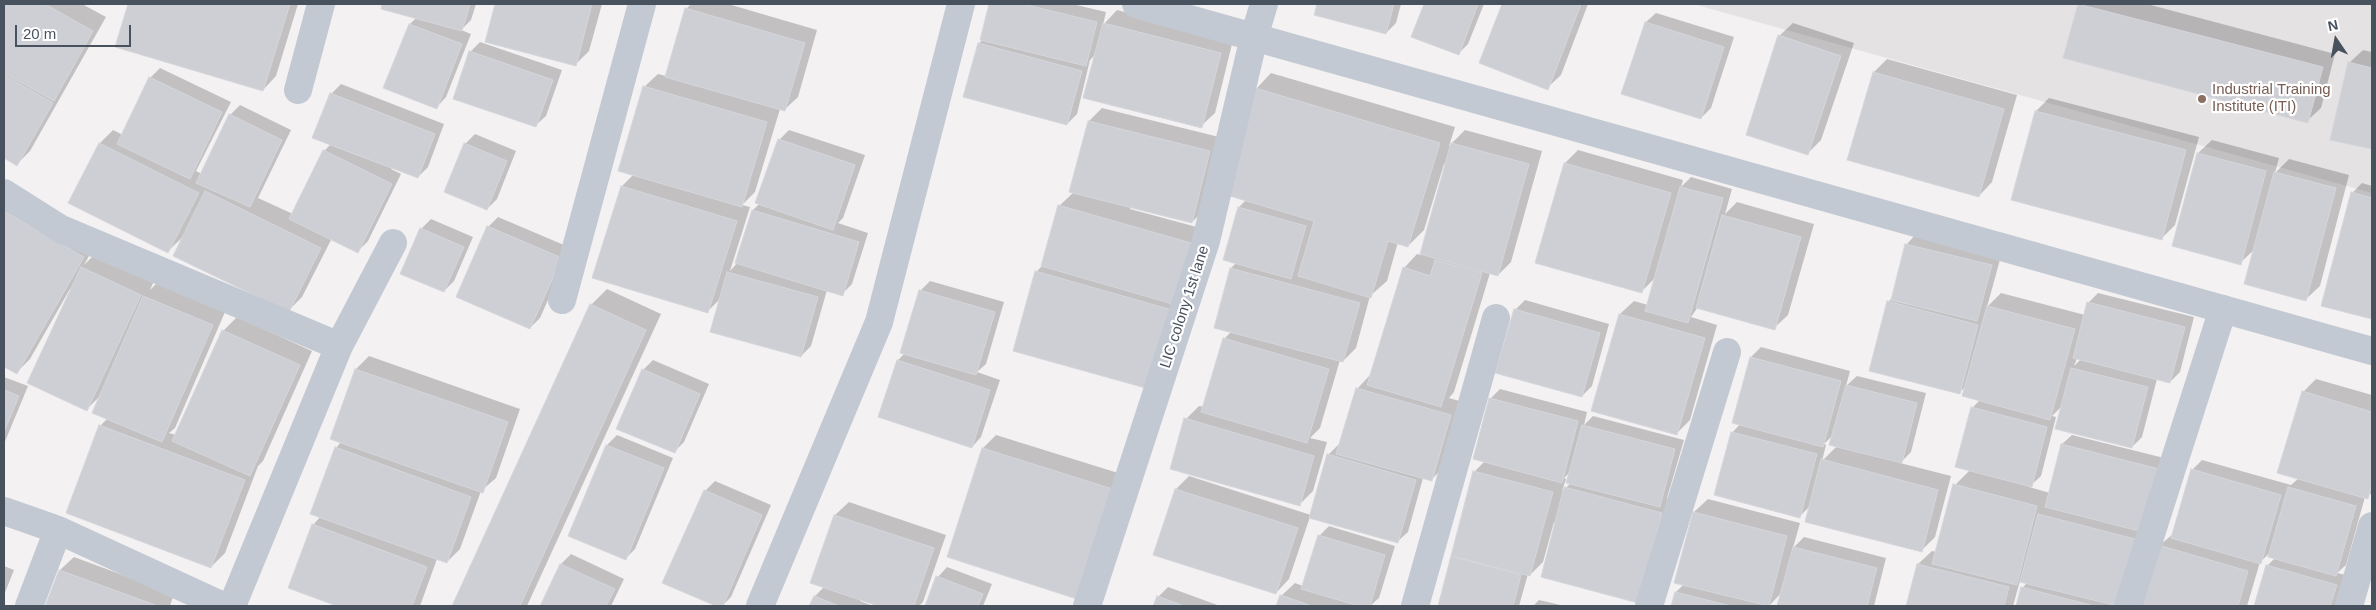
<!DOCTYPE html>
<style>
body{margin:0}
#map{position:relative;width:2376px;height:610px;overflow:hidden;background:#f3f1f1;font-family:Helvetica,sans-serif}
canvas{display:block}
.frame{position:absolute;inset:0;border:5px solid #48525e;pointer-events:none}
.north{position:absolute;left:2311px;top:15px;width:50px;height:50px;-webkit-text-stroke:4px #fff;paint-order:stroke;rotate:348deg;font-size:14px;font-weight:700;line-height:20px;text-align:center;color:#48525e}
.north::after{content:'';display:block;margin:auto;width:18px;height:22px;background:#48525e;clip-path:polygon(50% 0,100% 100%,50% 72%,0 100%)}
.scale{position:absolute;left:15px;top:25px;width:116px;height:22px;box-sizing:border-box;border:2px solid #48525e;border-top:0;padding-left:6px;font-size:15px;line-height:18px;white-space:nowrap;color:#48525e;-webkit-text-stroke:4px #fff;paint-order:stroke}
</style>
<div id="map">
<canvas width="2376" height="610"></canvas>
<div class="frame"></div>
<div class="north">N</div>
<div class="scale">20 m</div>
</div>
<script>
const ctx = document.querySelector('canvas').getContext('2d');
ctx.lineJoin = 'round';
function paint(path, color) { ctx.fillStyle = color; ctx.fill(path, 'evenodd'); }
const shape = rows => new Path2D(rows.map(r => 'M' + r).join(''));
function strokePath(path, color, width, dash) { ctx.strokeStyle = color; ctx.lineWidth = width; ctx.lineCap = dash ? 'butt' : 'round'; ctx.setLineDash(dash || []); ctx.stroke(path); }
function drawText(font, color, halo, rows, align = 'center') {
  ctx.font = font + ' Helvetica,sans-serif'; ctx.lineWidth = 4.5; ctx.setLineDash([]); ctx.textBaseline = 'middle'; ctx.strokeStyle = halo; ctx.fillStyle = color; for (const [text, x, y, turn = 0] of rows) {
    ctx.save(); ctx.translate(x, y); ctx.rotate((+turn || 0) * Math.PI / 180); ctx.textAlign = isNaN(turn) ? turn : align; if (halo) ctx.strokeText(text, 0, 0); ctx.fillText(text, 0, 0); ctx.restore();
  }
}
const education = shape([
 [1693,4,2372,4,2372,193]
]);
const shadow = shape([
 [4,4,82,4,106,17,30,151,17,164,4,157],
 [129,4,298,4,276,76,263,90,116,47],
 [383,4,476,4,471,20,461,30,471,34,446,97,437,107,410,24,417,17,382,8],
 [496,4,602,4,589,51,575,65,486,41],
 [691,4,728,4,817,30,798,97,784,110,780,109,755,192,742,205,750,207,730,271,738,262,753,210,760,203,779,140,789,130,865,155,843,218,838,223,868,233,852,284,842,294,827,290,811,346,801,356,721,298,708,311,622,186,634,174,644,87,658,74,666,76,686,9],
 [990,4,1072,4,1106,12,1103,25,1117,10,1233,40,1215,113,1201,126,1096,54,1090,60,1077,114,1067,124,979,43,983,40],
 [1318,4,1401,4,1396,23,1386,33,1315,15],
 [1425,4,1484,4,1468,44,1458,54,1412,37],
 [1503,4,1588,4,1561,75,1547,88,1480,62],
 [2080,4,2147,4,2335,54,2321,108,2307,121,2065,57],
 [1656,13,1734,37,1711,108,1701,118,1646,22],
 [1793,23,1854,43,1821,140,1808,153,1779,36],
 [480,42,562,70,546,116,536,125,470,52],
 [2363,50,2372,52,2372,148,2332,139,2349,63],
 [1887,59,2017,95,1992,182,1979,196,1874,72],
 [160,68,231,102,196,171,202,174,230,115,240,105,291,130,258,198,293,214,324,151,331,144,331,94,341,84,444,124,428,167,418,177,392,167,391,169,401,174,368,241,358,251,332,238,302,297,289,310,185,235,168,251,70,203,100,143,113,130,123,135,150,78],
 [1271,73,1455,127,1449,146,1465,130,1542,151,1511,262,1498,275,1490,273,1454,392,1449,398,1463,402,1445,466,1431,480,1423,478,1408,532,1398,541,1310,517,1289,579,1276,593,1176,489,1189,476,1311,515,1328,455,1338,445,1340,446,1357,389,1370,375,1404,268,1417,254,1421,255,1446,165,1444,164,1424,230,1408,246,1398,242,1387,281,1370,296,1356,348,1343,361,1340,360,1320,428,1310,438,1327,442,1313,491,1299,505,1186,419,1199,406,1204,407,1224,339,1232,331,1231,268,1237,262,1224,259,1239,207,1246,200,1256,89],
 [2049,98,2199,137,2175,225,2162,238,2036,111],
 [1102,108,1223,138,1205,209,1192,222,1131,206,1130,209,1204,229,1162,374,1036,272,1042,266,1059,206,1074,192,1071,191,1089,121],
 [475,134,516,151,497,199,487,209,465,144],
 [2212,140,2279,158,2275,173,2289,159,2349,175,2320,286,2306,299,2255,249,2240,263,2198,153],
 [1578,150,1683,180,1681,187,1691,177,1732,189,1725,214,1737,202,1814,224,1788,315,1774,328,1698,307,1691,317,1717,325,1690,420,1676,434,1593,410,1620,314,1634,301,1648,305,1656,277,1641,292,1565,163],
 [2362,183,2372,186,2371,317,2352,193],
 [4,190,96,243,84,265,95,254,154,281,150,290,157,283,225,312,175,428,169,433,176,435,223,331,237,317,312,351,263,461,258,466,225,553,211,567,100,426,108,418,102,394,87,409,72,290,70,289,30,359,16,373,4,366],
 [498,217,571,248,540,318,530,328,488,227],
 [431,219,473,237,454,281,444,291,421,229],
 [1916,234,2001,256,1987,307,2001,293,2085,315,2088,303,2098,293,2194,317,2180,372,2170,382,2157,379,2142,437,2132,447,2062,406,2052,416,2056,417,2041,476,2029,487,2050,493,2062,444,2072,435,2168,459,2125,606,2017,606,2022,588,2027,583,2020,581,2013,606,1908,606,1918,564,1932,551,1937,552,1955,485,1970,470,1972,408,1980,400,1966,386,1959,393,1888,302,1894,296,1907,244],
 [2077,358,2081,359,2074,366],
 [930,281,1004,302,986,364,977,372,1000,380,981,437,972,447,898,360,905,353,920,291],
 [607,289,661,314,527,606,454,606,591,305],
 [1525,300,1609,324,1592,386,1582,396,1515,310],
 [1761,347,1850,371,1846,386,1857,376,1926,393,1911,452,1900,463,1951,476,1935,537,1921,551,1810,506,1800,516,1732,433,1740,424,1751,357],
 [1833,435,1837,446,1822,461,1826,445,1824,444],
 [369,356,520,409,496,478,481,491,460,549,447,562,437,559,420,606,341,606,289,587,313,525,321,516,336,448,341,442,356,369],
 [653,360,709,384,684,442,674,452,643,370],
 [4,377,28,386,4,444],
 [2316,379,2372,395,2372,493,2365,497,2346,565,2337,573,2346,575,2337,606,2255,606,2267,566,2275,558,2271,552,2260,562,2247,606,2142,606,2159,546,2174,533,2192,470,2202,460,2291,485,2299,478,2303,392],
 [1500,389,1587,412,1584,425,1593,416,1684,440,1667,498,1675,500,1652,588,1554,522,1543,562,1530,575,1528,574,1519,606,1439,606,1474,472,1485,461,1490,399],
 [1570,472,1571,483,1562,491,1566,479,1564,478],
 [617,435,673,458,635,549,625,559,569,536,607,445],
 [996,435,1131,477,1096,586,983,448],
 [715,481,771,505,731,597,722,606,664,583,705,491],
 [1708,499,1800,523,1793,548,1804,537,1886,558,1874,606,1779,606,1783,591,1769,606,1672,606,1676,592,1684,584,1676,582,1694,512],
 [849,502,946,535,923,602,919,606,882,606,861,599,860,601,873,606,811,606,815,596,824,587,812,582,835,515],
 [1329,526,1395,546,1379,598,1370,606,1278,606,1281,596,1295,583,1303,586,1319,536],
 [571,554,624,579,611,606,541,606,561,564],
 [74,557,174,594,170,606,47,606,60,570],
 [4,566,14,570,4,595],
 [947,567,992,584,983,606,926,606,938,577],
 [1168,587,1220,606,1154,606,1158,597],
 [1539,600,1565,606,1533,606]
]);
const building = shape([
 [4,4,45,4,93,31,54,101,4,73,4,4],
 [128,4,290,4,263,91,115,47,128,4],
 [382,4,470,4,462,31,381,9,382,4],
 [495,4,592,4,576,66,485,42,495,4],
 [989,4,1023,4,1097,22,1086,66,980,40,989,4],
 [1317,4,1394,4,1386,34,1314,15,1317,4],
 [1424,4,1478,4,1459,55,1411,37,1424,4],
 [1502,4,1581,4,1548,90,1479,63,1502,4],
 [2078,4,2323,67,2308,123,2063,58,2078,4],
 [685,8,805,43,785,111,665,77,685,8],
 [1645,22,1724,47,1701,119,1621,94,1645,22],
 [1103,23,1221,53,1202,128,1083,98,1103,23],
 [409,24,462,44,437,109,383,88,409,24],
 [1778,35,1841,56,1808,155,1746,135,1778,35],
 [978,43,1082,71,1067,125,963,97,978,43],
 [469,51,553,80,536,127,453,99,469,51],
 [2348,62,2372,68,2372,149,2330,140,2348,62],
 [1873,72,2004,109,1979,197,1847,160,1873,72],
 [4,75,53,103,17,166,4,158,4,75],
 [149,77,222,112,190,179,117,144,149,77],
 [643,86,767,122,742,207,618,171,643,86],
 [1255,88,1440,143,1408,247,1388,241,1371,298,1298,276,1314,221,1223,194,1255,88],
 [330,93,435,134,418,178,312,138,330,93],
 [2035,111,2186,150,2162,240,2011,200,2035,111],
 [229,114,282,140,250,207,196,183,229,114],
 [1088,121,1210,151,1192,223,1069,192,1088,121],
 [778,139,855,165,833,230,755,203,778,139],
 [99,143,199,193,168,253,68,203,99,143],
 [464,143,507,161,487,210,444,192,464,143],
 [1451,143,1529,164,1498,276,1420,254,1451,143],
 [323,150,392,184,358,253,289,219,323,150],
 [2197,153,2266,171,2241,265,2172,246,2197,153],
 [1564,163,1671,193,1642,293,1535,263,1564,163],
 [2274,172,2336,188,2306,301,2244,284,2274,172],
 [621,186,737,221,708,313,592,278,621,186],
 [1680,187,1723,198,1688,323,1645,311,1680,187],
 [205,191,321,248,289,312,173,256,205,191],
 [2351,192,2372,198,2372,319,2321,306,2351,192],
 [1058,205,1191,243,1173,304,1041,266,1058,205],
 [1238,207,1306,226,1291,279,1223,260,1238,207],
 [752,210,859,242,843,296,735,263,752,210],
 [4,211,84,257,17,374,4,367,4,211],
 [1722,215,1801,237,1775,330,1696,308,1722,215],
 [487,226,562,258,530,329,456,297,487,226],
 [420,228,464,247,444,292,400,274,420,228],
 [1905,244,1992,265,1977,321,1891,300,1905,244],
 [1435,260,1482,273,1441,407,1367,385,1403,267,1430,276,1435,260],
 [81,267,141,295,87,411,27,383,81,267],
 [1230,268,1360,303,1343,362,1214,328,1230,268],
 [1035,271,1172,310,1149,389,1013,351,1035,271],
 [727,272,818,297,801,357,710,332,727,272],
 [919,290,995,312,976,375,900,353,919,290],
 [143,296,213,325,162,442,92,413,143,296],
 [1887,301,1978,325,1960,394,1869,371,1887,301],
 [2087,302,2185,327,2170,383,2073,358,2087,302],
 [590,304,646,330,520,606,452,606,590,304],
 [1987,306,2075,329,2050,420,1962,396,1987,306],
 [1514,309,1600,333,1582,397,1495,373,1514,309],
 [1619,314,1705,338,1677,435,1591,411,1619,314],
 [222,330,300,365,250,476,172,441,222,330],
 [1223,338,1329,369,1307,443,1201,412,1223,338],
 [1750,357,1841,381,1823,447,1732,423,1750,357],
 [897,360,990,390,972,448,878,417,897,360],
 [2071,368,2148,387,2132,448,2055,429,2071,368],
 [355,369,508,422,483,493,330,439,355,369],
 [642,369,700,394,675,453,616,429,642,369],
 [1846,385,1917,403,1902,463,1829,445,1846,385],
 [1356,388,1451,415,1432,481,1336,454,1356,388],
 [4,390,19,396,4,432,4,390],
 [2302,391,2372,412,2372,483,2368,499,2277,473,2302,391],
 [1489,398,1578,421,1562,483,1473,459,1489,398],
 [1971,407,2047,427,2032,487,1955,467,1971,407],
 [1184,418,1314,456,1300,506,1170,469,1184,418],
 [99,425,245,480,211,568,66,513,99,425],
 [1582,425,1675,449,1660,507,1566,483,1582,425],
 [1731,432,1817,454,1800,518,1714,495,1731,432],
 [2061,444,2159,469,2143,532,2045,507,2061,444],
 [606,445,664,468,626,560,568,536,606,445],
 [335,447,471,497,447,563,310,514,335,447],
 [982,448,1119,491,1083,601,947,557,982,448],
 [1327,454,1416,480,1398,543,1309,518,1327,454],
 [1821,459,1938,490,1922,552,1805,522,1821,459],
 [2191,469,2281,495,2261,564,2171,538,2191,469],
 [1473,471,1553,492,1530,576,1451,556,1473,471],
 [1953,484,2037,506,2017,585,1932,564,1953,484],
 [1564,487,1662,513,1638,603,1541,577,1564,487],
 [2288,487,2356,506,2336,576,2268,557,2288,487],
 [1175,489,1298,528,1276,594,1153,555,1175,489],
 [704,490,762,515,723,606,716,606,662,583,704,490],
 [1693,512,1787,536,1769,606,1674,583,1693,512],
 [2038,514,2135,539,2118,606,2020,582,2038,514],
 [834,515,934,548,914,606,878,606,810,583,834,515],
 [312,524,427,567,412,606,337,606,288,588,312,524],
 [1318,535,1385,555,1370,606,1359,606,1301,589,1318,535],
 [2158,545,2248,571,2238,606,2140,606,2158,545],
 [1793,547,1877,568,1867,606,1777,606,1793,547],
 [1451,556,1521,575,1513,606,1438,606,1451,556],
 [560,564,615,589,606,606,540,606,560,564],
 [1917,564,2009,587,2004,606,1906,606,1917,564],
 [2266,565,2337,585,2330,606,2254,606,2266,565],
 [59,570,158,606,45,606,59,570],
 [936,576,983,594,978,606,925,606,936,576],
 [2021,587,2094,606,2016,606,2021,587],
 [1675,592,1731,606,1671,606,1675,592],
 [1280,595,1312,606,1276,606,1280,595],
 [814,596,839,606,809,606,814,596],
 [1157,596,1184,606,1153,606,1157,596]
]);
const minor = shape([
 [298,90,321,4],
 [4,193,61,229,339,346],
 [562,300,642,4],
 [4,511,58,530,223,606],
 [29,606,58,530],
 [232,606,339,346,393,243],
 [760,606,879,322,961,4],
 [1087,606,1206,241,1254,37,1264,4],
 [1415,606,1496,318],
 [1649,606,1727,352],
 [2128,606,2223,309],
 [2349,606,2372,526]
]);
const tertiary = shape([
 [1136,4,2372,351]
]);
const markers = [
 [2202,99,5,"#8d6e63"]
];
const educationNames = [
 ["Industrial Training",2212,90],
 ["Institute (ITI)",2212,107]
];
const streetNames = [
 ["LIC colony 1st lane",1185,307,-72]
];
paint(education, '#e4e2e3');
paint(shadow, '#0003');
paint(building, '#cdcfd5');
strokePath(building, '#d5d6dc', 1);
strokePath(minor, '#c2c9d2', 28);
strokePath(tertiary, '#c2c9d2', 28);
for (const [x, y, r, color] of markers) { const dot = new Path2D(); dot.arc(x, y, r, 0, 2 * Math.PI); ctx.fillStyle = color; ctx.fill(dot); strokePath(dot, '#fff', 2); }
drawText('15px', '#785e54', '#fff', educationNames, 'left');
drawText('15px', '#48525e', '#fff', streetNames);
</script>
